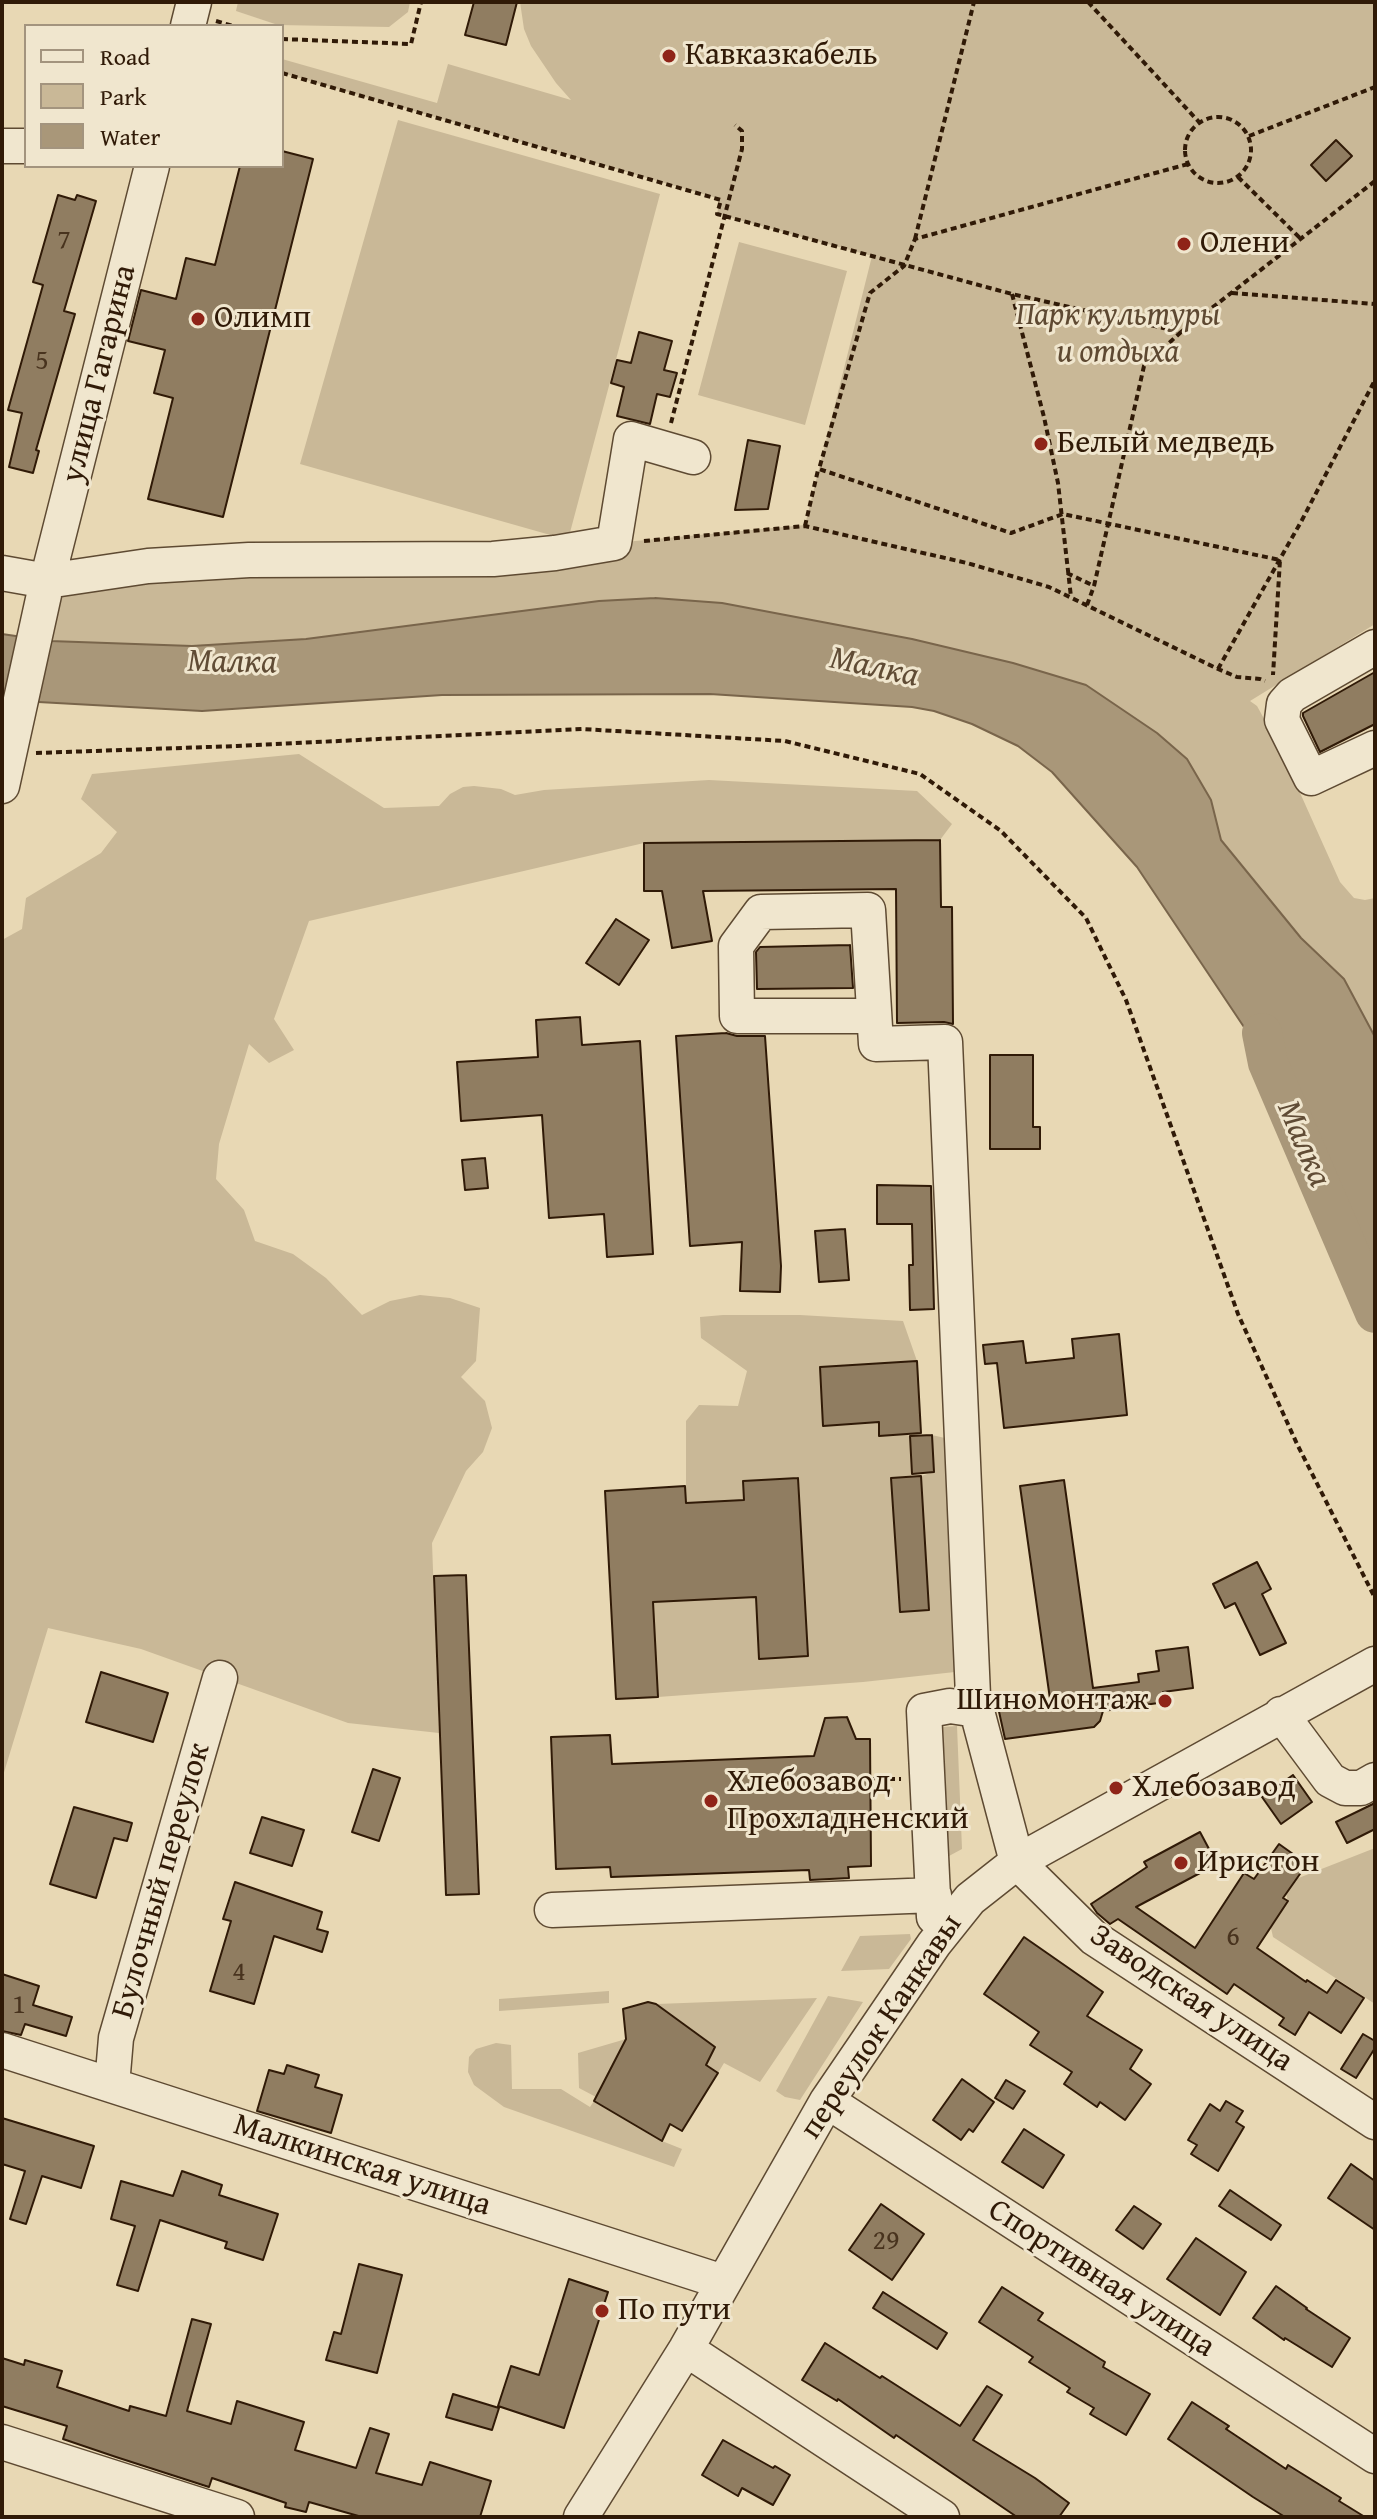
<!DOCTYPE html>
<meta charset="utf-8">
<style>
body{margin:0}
#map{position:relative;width:1377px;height:2519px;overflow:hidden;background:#e8d8b4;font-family:"Gentium Book Plus",serif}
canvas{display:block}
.frame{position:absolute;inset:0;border:4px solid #301a07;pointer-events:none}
.legend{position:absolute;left:24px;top:24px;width:260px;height:144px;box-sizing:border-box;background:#f0e6ce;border:2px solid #a3947e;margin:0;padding:10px 14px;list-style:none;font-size:24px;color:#301a07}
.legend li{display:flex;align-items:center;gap:16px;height:40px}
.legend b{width:40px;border:2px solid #a3947e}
</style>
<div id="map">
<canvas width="1377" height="2519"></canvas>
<div class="frame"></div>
<ul class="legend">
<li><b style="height:10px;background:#f0e6ce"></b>Road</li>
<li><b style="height:22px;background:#c9b897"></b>Park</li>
<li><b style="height:22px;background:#a99779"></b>Water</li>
</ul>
</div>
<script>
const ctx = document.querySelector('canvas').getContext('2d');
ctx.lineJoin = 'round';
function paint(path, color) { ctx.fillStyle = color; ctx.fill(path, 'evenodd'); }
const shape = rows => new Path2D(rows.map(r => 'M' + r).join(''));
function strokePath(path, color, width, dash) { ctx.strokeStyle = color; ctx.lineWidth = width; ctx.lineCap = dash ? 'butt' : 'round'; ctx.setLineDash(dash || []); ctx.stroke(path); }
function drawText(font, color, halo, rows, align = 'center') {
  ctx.font = font + ' "Gentium Book Plus",serif'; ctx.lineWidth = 6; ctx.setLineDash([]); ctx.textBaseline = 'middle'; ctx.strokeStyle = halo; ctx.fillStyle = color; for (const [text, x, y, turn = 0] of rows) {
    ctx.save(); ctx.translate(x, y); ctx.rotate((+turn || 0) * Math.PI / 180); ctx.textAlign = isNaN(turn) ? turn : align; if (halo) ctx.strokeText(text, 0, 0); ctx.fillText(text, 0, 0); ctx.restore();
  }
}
const green = shape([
 [238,2,410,2,408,12,389,27,278,25,236,11],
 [520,2,1375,2,1375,624,1250,701,1257,706,1279,746,1340,882,1354,898,1365,900,1375,898,1375,1037,1344,979,1301,938,1221,840,1211,800,1187,759,1157,733,1124,711,1013,663,912,639,722,603,655,598,599,601,306,639,192,646,50,641,47,581,614,543,805,525,872,256,717,214,720,199,282,73,282,59,437,103,448,64,571,100,556,83,531,46,524,29],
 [398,120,660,194,568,540,300,464],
 [739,242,847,271,805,425,698,395],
 [299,754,384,808,439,806,450,794,463,787,474,786,501,789,515,795,544,790,709,780,917,791,952,824,940,840,644,843,309,921,274,1019,294,1050,269,1063,249,1044,219,1144,216,1179,244,1210,255,1241,293,1254,326,1278,362,1315,390,1301,420,1295,450,1298,480,1308,476,1361,461,1377,485,1401,492,1428,483,1452,466,1471,432,1543,439,1733,348,1723,141,1649,48,1628,2,1779,2,940,22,929,26,898,101,853,117,832,81,799,92,774],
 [723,1315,800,1315,903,1321,917,1361,824,1426,879,1422,880,1435,904,1434,910,1436,911,1477,891,1479,900,1612,929,1610,921,1476,934,1472,932,1435,949,1439,955,1672,863,1682,658,1697,653,1602,756,1597,759,1659,808,1656,798,1478,743,1481,744,1500,686,1503,686,1421,699,1405,738,1406,747,1371,701,1338,700,1317],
 [957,1726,962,1849,949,1856,943,1727],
 [1375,1848,1375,2004,1273,1937,1271,1928,1288,1901,1286,1894,1296,1879],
 [910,1934,911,1939,889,1969,841,1971,860,1936],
 [609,1991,609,2003,499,2011,499,1999],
 [828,1996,863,2002,800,2100,785,2097,776,2091],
 [817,1998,760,2082,724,2063,718,2073,706,2065,715,2047,657,2004],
 [626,2039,596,2097,579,2088,578,2053],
 [496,2043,511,2045,512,2089,561,2089,590,2107,594,2101,662,2141,682,2149,674,2167,504,2107,474,2085,468,2072,469,2057,476,2049]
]);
const water = shape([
 [655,598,722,603,912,639,1013,663,1086,685,1157,733,1187,759,1211,800,1221,840,1301,938,1344,979,1375,1037,1375,1313,1268,1063,1137,867,1052,772,1018,746,972,724,934,711,912,707,710,694,442,695,202,711,2,700,2,634,50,641,192,646,306,639,599,601,655,598]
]);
const river = shape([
 [1262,1033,1268,1063,1375,1313]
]);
const building = shape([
 [474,2,517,2,506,45,465,35,474,2],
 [1336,140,1352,156,1326,181,1311,165,1336,140],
 [282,151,313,159,223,517,148,499,173,398,154,393,165,350,128,341,141,290,176,299,186,258,215,265,240,166,282,166,282,151],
 [58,195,75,200,77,195,96,201,64,311,75,314,36,450,39,451,33,473,9,467,22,413,8,410,43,285,33,282,58,195],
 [639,332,672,341,664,370,677,373,670,397,657,394,650,424,617,416,624,387,611,383,617,360,631,363,639,332],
 [748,440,780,446,768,509,735,510,748,440],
 [1375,672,1375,724,1320,752,1303,716,1303,713,1375,672],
 [940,840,941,907,952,907,953,1024,944,1022,897,1023,896,889,703,891,712,941,672,948,662,891,644,891,644,843,940,840],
 [616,919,649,940,619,985,586,963,616,919],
 [850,945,853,988,757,989,756,952,760,947,850,945],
 [580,1017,582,1045,640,1041,653,1254,607,1257,604,1214,549,1218,542,1115,461,1121,457,1062,538,1057,536,1020,580,1017],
 [726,1033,737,1036,765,1036,781,1266,780,1292,740,1291,742,1242,690,1246,676,1036,726,1033],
 [990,1055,1033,1055,1033,1127,1040,1127,1040,1149,990,1149,990,1055],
 [485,1158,488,1188,465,1190,462,1160,485,1158],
 [877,1185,931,1186,934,1309,910,1310,909,1265,913,1265,912,1224,877,1224,877,1185],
 [845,1229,849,1280,819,1282,815,1231,845,1229],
 [1119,1334,1127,1415,1004,1428,997,1363,985,1364,983,1345,1023,1341,1026,1363,1074,1358,1072,1339,1119,1334],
 [917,1361,921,1433,879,1436,879,1422,823,1426,820,1367,917,1361],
 [932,1435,934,1472,912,1474,910,1436,932,1435],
 [921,1476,929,1610,900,1612,891,1478,921,1476],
 [798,1478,808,1656,759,1659,756,1597,653,1602,658,1697,616,1699,605,1491,685,1486,686,1503,744,1500,743,1481,798,1478],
 [1064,1480,1093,1688,1139,1682,1138,1674,1159,1671,1156,1651,1188,1647,1193,1688,1163,1692,1165,1702,1103,1711,1100,1721,1094,1727,1005,1739,998,1707,1050,1699,1020,1486,1064,1480],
 [1257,1562,1271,1589,1262,1594,1286,1643,1260,1655,1235,1603,1225,1608,1213,1584,1257,1562],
 [466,1575,479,1894,446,1895,434,1576,466,1575],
 [101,1672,168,1693,153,1742,86,1722,101,1672],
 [847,1717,856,1739,870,1739,871,1866,848,1867,849,1878,810,1880,809,1870,611,1877,610,1867,556,1869,551,1737,610,1735,612,1764,814,1756,825,1718,847,1717],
 [373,1769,400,1778,379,1841,352,1832,373,1769],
 [1293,1775,1312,1802,1281,1824,1262,1797,1293,1775],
 [1375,1803,1375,1829,1347,1843,1336,1822,1375,1803],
 [74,1807,132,1823,127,1841,114,1838,96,1898,50,1884,74,1807],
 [262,1817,304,1830,292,1866,250,1853,262,1817],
 [1200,1832,1217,1864,1136,1907,1195,1948,1244,1873,1254,1879,1279,1844,1307,1864,1283,1898,1288,1901,1257,1948,1306,1982,1307,1980,1327,1993,1336,1980,1364,1998,1341,2033,1309,2012,1295,2035,1279,2025,1284,2018,1234,1984,1227,1994,1118,1919,1110,1924,1097,1913,1091,1904,1147,1867,1144,1862,1200,1832],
 [235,1882,322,1912,317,1929,328,1932,322,1952,274,1936,254,2004,210,1991,231,1921,223,1919,235,1882],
 [1024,1937,1103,1992,1087,2016,1142,2050,1130,2069,1151,2084,1125,2120,1100,2102,1097,2107,1064,2084,1072,2072,1030,2045,1039,2032,984,1994,1024,1937],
 [2,1974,39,1986,33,2005,72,2017,66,2036,25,2024,21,2035,2,2031,2,1974],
 [648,2002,656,2004,715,2047,706,2065,718,2073,682,2131,670,2124,662,2141,594,2101,626,2039,623,2009,648,2002],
 [1363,2034,1375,2041,1375,2048,1356,2078,1341,2069,1363,2034],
 [287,2065,319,2075,315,2087,342,2095,331,2133,257,2111,269,2070,284,2074,287,2065],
 [962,2079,994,2102,973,2132,969,2129,961,2140,933,2120,962,2079],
 [1006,2080,1025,2091,1013,2109,995,2098,1006,2080],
 [1226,2101,1243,2111,1236,2122,1244,2127,1218,2171,1191,2154,1197,2145,1188,2140,1210,2104,1220,2111,1226,2101],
 [2,2118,94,2146,81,2188,42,2176,26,2224,10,2219,25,2171,2,2164,2,2118],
 [1024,2129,1064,2155,1043,2188,1002,2162,1024,2129],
 [1351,2164,1375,2181,1375,2230,1328,2198,1351,2164],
 [182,2171,222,2185,219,2195,278,2214,263,2260,225,2248,227,2242,160,2220,138,2291,117,2285,135,2226,111,2219,121,2181,173,2196,182,2171],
 [1230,2190,1281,2225,1271,2240,1219,2206,1230,2190],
 [881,2204,924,2234,892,2280,849,2250,881,2204],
 [1134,2206,1161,2224,1143,2249,1116,2230,1134,2206],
 [1196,2238,1246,2272,1220,2315,1167,2279,1196,2238],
 [359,2264,402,2275,377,2373,326,2360,334,2332,341,2334,359,2264],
 [569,2279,608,2292,564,2428,498,2406,511,2366,539,2375,569,2279],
 [1276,2286,1307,2308,1306,2309,1350,2338,1332,2367,1285,2338,1284,2340,1253,2318,1276,2286],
 [1002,2287,1043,2313,1038,2320,1105,2362,1103,2367,1150,2394,1126,2435,1090,2414,1094,2408,1067,2392,1070,2388,1029,2362,1033,2357,979,2322,1002,2287],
 [883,2292,947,2333,937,2349,873,2308,883,2292],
 [192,2319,211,2324,187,2411,231,2424,237,2401,304,2422,295,2450,356,2468,370,2428,389,2434,376,2473,422,2485,430,2462,491,2481,480,2517,362,2517,309,2502,306,2512,285,2507,286,2503,212,2478,209,2487,116,2457,63,2439,67,2426,2,2406,2,2358,24,2365,25,2360,62,2371,57,2387,129,2411,130,2406,166,2416,192,2319],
 [825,2343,880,2378,882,2376,960,2426,987,2386,1002,2395,973,2440,1035,2478,1069,2503,1059,2517,1017,2517,896,2435,894,2438,838,2399,837,2401,802,2380,825,2343],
 [453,2394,499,2408,492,2430,446,2417,453,2394],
 [1192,2402,1229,2426,1226,2429,1286,2469,1288,2465,1341,2498,1339,2501,1365,2517,1285,2517,1253,2497,1168,2439,1192,2402],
 [723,2440,773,2468,775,2466,790,2475,773,2505,742,2488,738,2496,702,2475,723,2440]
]);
const path = shape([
 [1088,2,1199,122],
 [216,21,233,26],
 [282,39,411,44,421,2],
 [282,73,721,200,717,214,1012,294,1181,332,1375,181],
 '1185 150a33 33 0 1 1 66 0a33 33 0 1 1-66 0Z',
 [1249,136,1375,87],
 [1188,164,915,239,904,266,870,293,819,469,1011,533,1063,514,1280,560,1273,675],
 [1238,177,1301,239],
 [915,239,974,2],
 [1232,293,1375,304],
 [1012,294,1044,417,1058,483,1071,597],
 [671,423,742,149,742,131,735,125],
 [805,526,818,470],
 [644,541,805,526,967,563,1049,587,1218,669,1237,677,1260,679,1265,681],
 [1067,573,1094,586,1144,366,1181,332],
 [1087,605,1094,586],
 [1218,669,1302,520,1375,380],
 [36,753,237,746,582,729,785,741,920,774,1001,831,1086,918,1126,1000,1238,1314,1297,1444,1375,1598],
 [869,1779,901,1779],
 [870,1824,903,1821]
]);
const minor = shape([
 [188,26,194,2],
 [2,146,26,146],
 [2,573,47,581,148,566,249,560,493,559,555,553,614,543,631,439,693,457],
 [1375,647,1292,695,1284,704,1282,720,1311,778,1375,748],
 [2,786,47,581,152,166],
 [874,1016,737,1016,736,946,761,912,868,910,876,1044,945,1042,973,1696,1017,1862],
 [1281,1714,1330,1780,1345,1788,1361,1788,1375,1780],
 [1017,1862,1094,1938,1375,2122],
 [552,1910,934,1895],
 [934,1917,924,1711,950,1706,977,1710],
 [2,2050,723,2282],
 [112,2085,116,2038,220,1678],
 [827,2101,1375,2456],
 [686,2349,942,2517],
 [2,2442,237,2517],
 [581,2517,686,2349,827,2101,934,1944,970,1899,1017,1862,1375,1664]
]);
const markers = [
 [669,56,8,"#8f2418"],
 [1184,244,8,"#8f2418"],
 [198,319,8,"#8f2418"],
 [1041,444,8,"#8f2418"],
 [1165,1701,8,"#8f2418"],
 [1116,1788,8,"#8f2418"],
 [711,1801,8,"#8f2418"],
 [1181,1863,8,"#8f2418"],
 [602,2311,8,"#8f2418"]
];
const numberNames = [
 ["7",64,241],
 ["5",42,362],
 ["6",1233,1938],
 ["4",239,1973],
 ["1",19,2006],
 ["29",886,2242]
];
const poiNames = [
 ["Кавказкабель",685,56],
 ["Олени",1200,244],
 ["Олимп",214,319],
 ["Белый медведь",1057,444],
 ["Шиномонтаж",1149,1701,"right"],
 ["Хлебозавод",727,1783],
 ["Прохладненский",727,1820],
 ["Хлебозавод",1132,1788],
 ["Иристон",1197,1863],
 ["По пути",618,2311]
];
const parkNames = [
 ["Парк культуры",1118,316],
 ["и отдыха",1118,353]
];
const streetNames = [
 ["улица Гагарина",100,374,-76],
 ["Булочный переулок",162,1881,-74],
 ["Заводская улица",1191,1999,34],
 ["переулок Канкавы",882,2027,-56],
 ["Малкинская улица",362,2166,18],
 ["Спортивная улица",1101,2279,33]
];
const waterNames = [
 ["Малка",232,663,1],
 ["Малка",874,668,12],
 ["Малка",1303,1144,67]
];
paint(green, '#c9b897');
paint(water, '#a99779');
strokePath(water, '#79654b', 2);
strokePath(river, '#a99779', 40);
paint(building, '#907d61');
strokePath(building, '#301a07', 2);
strokePath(minor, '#5e4a32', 37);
strokePath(path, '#301a07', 4, [6, 4]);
strokePath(minor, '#f0e6ce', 34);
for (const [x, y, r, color] of markers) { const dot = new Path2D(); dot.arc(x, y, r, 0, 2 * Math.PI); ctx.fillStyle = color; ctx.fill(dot); strokePath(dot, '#f0e6ce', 3); }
drawText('28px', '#48331e', null, numberNames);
drawText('32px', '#301a07', '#f0e6ce', poiNames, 'left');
drawText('italic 32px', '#5e4932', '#f0e6ce', parkNames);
drawText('32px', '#301a07', '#f0e6ce', streetNames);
drawText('italic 34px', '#604c35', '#f0e6ce', waterNames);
</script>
